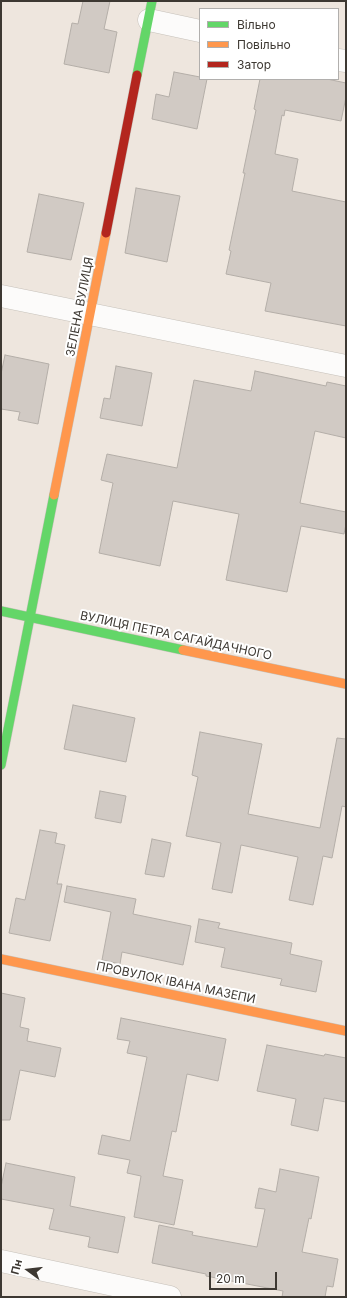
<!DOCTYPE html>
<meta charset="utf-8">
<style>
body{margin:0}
#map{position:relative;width:347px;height:1298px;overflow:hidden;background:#eee6de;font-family:Inter,sans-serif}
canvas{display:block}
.frame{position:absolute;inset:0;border:2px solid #3d3832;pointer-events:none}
.legend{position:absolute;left:199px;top:8px;width:140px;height:72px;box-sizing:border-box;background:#fff;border:1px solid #b1afad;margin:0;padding:5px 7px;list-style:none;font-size:12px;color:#3d3832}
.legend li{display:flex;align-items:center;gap:8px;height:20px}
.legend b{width:20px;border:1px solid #b1afad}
.north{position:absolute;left:8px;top:1250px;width:40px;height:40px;-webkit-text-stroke:3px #fff;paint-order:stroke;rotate:285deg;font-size:11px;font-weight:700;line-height:16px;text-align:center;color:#3d3832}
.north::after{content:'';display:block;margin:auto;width:14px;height:18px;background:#3d3832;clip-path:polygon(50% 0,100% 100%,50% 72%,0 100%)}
.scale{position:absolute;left:209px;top:1272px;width:68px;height:18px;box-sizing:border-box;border:2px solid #3d3832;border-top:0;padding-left:5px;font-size:12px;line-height:14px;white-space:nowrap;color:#3d3832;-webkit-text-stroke:3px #fff;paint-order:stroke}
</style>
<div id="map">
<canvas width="347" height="1298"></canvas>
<div class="frame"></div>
<ul class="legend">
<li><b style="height:5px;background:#63d668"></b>Вільно</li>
<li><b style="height:5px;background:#ff974d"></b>Повільно</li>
<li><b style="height:5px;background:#b3261e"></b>Затор</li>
</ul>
<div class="north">Пн</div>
<div class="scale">20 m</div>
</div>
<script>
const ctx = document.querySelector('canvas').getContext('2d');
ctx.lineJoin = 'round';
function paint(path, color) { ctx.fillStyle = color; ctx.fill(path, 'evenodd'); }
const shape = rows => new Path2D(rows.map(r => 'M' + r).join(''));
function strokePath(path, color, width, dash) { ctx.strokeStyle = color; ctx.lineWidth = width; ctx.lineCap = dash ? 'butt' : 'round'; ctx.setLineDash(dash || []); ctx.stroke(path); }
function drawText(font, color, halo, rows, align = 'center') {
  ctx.font = font + ' Inter,sans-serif'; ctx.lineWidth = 4; ctx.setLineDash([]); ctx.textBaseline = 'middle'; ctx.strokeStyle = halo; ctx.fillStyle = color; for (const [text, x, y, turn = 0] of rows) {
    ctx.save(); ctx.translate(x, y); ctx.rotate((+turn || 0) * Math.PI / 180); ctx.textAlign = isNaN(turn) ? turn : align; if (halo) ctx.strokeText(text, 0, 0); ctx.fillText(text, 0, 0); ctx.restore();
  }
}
const building = shape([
 [83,1,110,1,104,29,117,32,109,73,64,64,72,23,78,24,83,1],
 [174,72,200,77,200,79,207,79,197,129,152,119,156,94,169,97,174,72],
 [260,79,327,79,346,83,346,97,341,121,285,110,284,116,282,115,275,154,298,159,292,191,346,202,346,326,265,311,271,283,226,274,231,251,229,250,245,173,243,173,256,110,254,109,260,79],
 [136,188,180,196,167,262,125,253,136,188],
 [39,194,84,203,71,260,27,252,39,194],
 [5,355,49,364,38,424,18,420,20,412,1,409,1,374,5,355],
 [116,366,152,373,142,426,100,418,104,398,110,399,116,366],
 [255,371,326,386,327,382,346,386,346,438,315,431,300,503,346,512,346,524,344,534,301,526,287,592,226,580,239,514,173,501,160,566,99,553,113,483,101,480,107,454,177,468,194,380,251,391,255,371],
 [73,705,135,718,126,762,64,749,73,705],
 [200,732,262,744,248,814,320,828,337,738,346,739,346,807,342,806,332,858,323,856,313,905,289,900,298,857,241,845,232,893,212,889,221,843,186,836,198,777,192,775,200,732],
 [100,791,126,796,121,823,95,818,100,791],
 [40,830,57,833,55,843,65,845,57,884,62,884,50,941,9,933,16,898,25,900,40,830],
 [152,839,171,843,164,877,145,874,152,839],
 [67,886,136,899,133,914,191,926,183,965,122,952,120,964,102,960,111,912,64,902,67,886],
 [199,919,220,923,218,928,292,943,290,954,322,961,316,992,280,985,282,979,221,967,225,948,195,942,199,919],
 [1,993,25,998,20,1027,29,1029,27,1041,61,1048,55,1077,20,1070,10,1120,1,1120,1,993],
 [121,1018,226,1039,218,1081,187,1074,176,1132,172,1131,163,1176,183,1180,174,1225,134,1217,141,1176,127,1173,130,1160,98,1154,102,1135,130,1141,147,1057,127,1053,130,1041,117,1039,121,1018],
 [267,1045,324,1056,325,1054,346,1058,346,1102,324,1098,318,1131,291,1125,296,1099,257,1091,267,1045],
 [6,1163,75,1177,70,1206,125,1217,118,1253,88,1247,90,1237,49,1229,54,1209,1,1199,1,1187,6,1163],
 [280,1169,319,1177,311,1219,309,1218,302,1252,338,1259,333,1287,327,1286,325,1297,282,1297,283,1291,206,1276,206,1274,152,1263,159,1225,193,1232,192,1235,257,1247,265,1209,255,1208,259,1188,276,1192,280,1169]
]);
const street = shape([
 [149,20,200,31],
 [338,60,346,61],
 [1,296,346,366],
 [1,1261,170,1297]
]);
const fast = shape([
 [137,75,152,1],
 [1,611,183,650],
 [1,765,54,495]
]);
const slow = shape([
 [54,495,106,233],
 [183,650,346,684],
 [1,959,346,1031]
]);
const jam = shape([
 [106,233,137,75]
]);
const streetNames = [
 ["ЗЕЛЕНА ВУЛИЦЯ",80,307,-79],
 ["ВУЛИЦЯ ПЕТРА САГАЙДАЧНОГО",176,636,12],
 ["ПРОВУЛОК ІВАНА МАЗЕПИ",176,983,12]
];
paint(building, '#d1cac4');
strokePath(building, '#b4aea8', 1);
strokePath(street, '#c6c1ba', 23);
strokePath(fast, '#c6c1ba', 10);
strokePath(slow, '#c6c1ba', 10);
strokePath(jam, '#c6c1ba', 10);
strokePath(street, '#fcfbfa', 22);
strokePath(fast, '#63d668', 9);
strokePath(slow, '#ff974d', 9);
strokePath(jam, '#b3261e', 9);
drawText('12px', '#3d3832', '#fff', streetNames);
</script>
